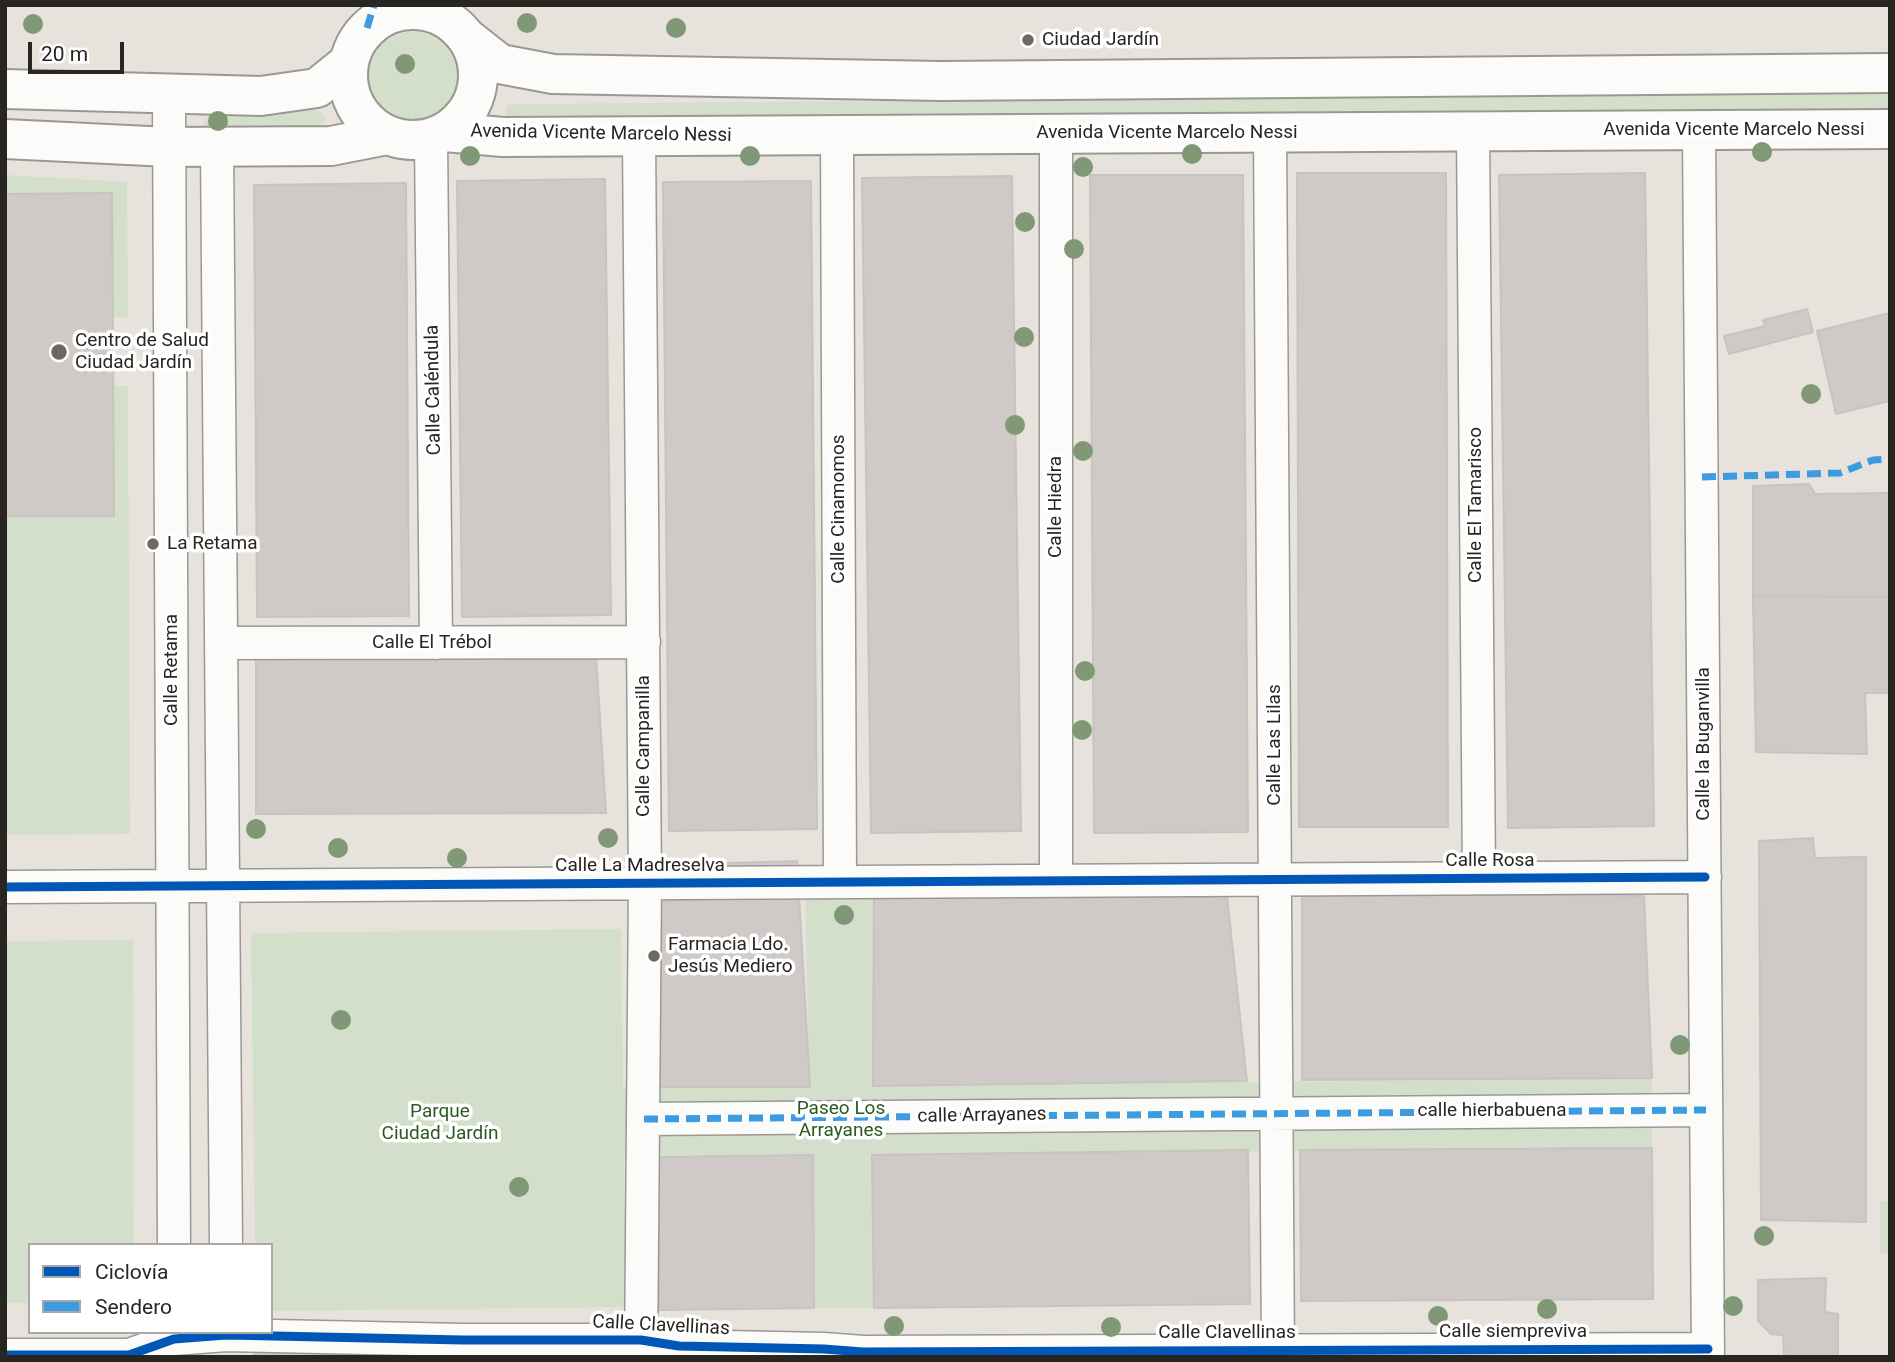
<!DOCTYPE html>
<meta charset="utf-8">
<style>
body{margin:0}
#map{position:relative;width:1895px;height:1362px;overflow:hidden;background:#e7e3dc;font-family:Roboto,sans-serif}
canvas{display:block}
.frame{position:absolute;inset:0;border:7px solid #292622;pointer-events:none}
.legend{position:absolute;left:28px;top:1243px;width:245px;height:91px;box-sizing:border-box;background:#fff;border:2px solid #a9a8a7;margin:0;padding:9px 12px;list-style:none;font-size:21px;color:#292622}
.legend li{display:flex;align-items:center;gap:14px;height:35px}
.legend b{width:35px;border:2px solid #a9a8a7}
.scale{position:absolute;left:28px;top:42px;width:96px;height:32px;box-sizing:border-box;border:4px solid #292622;border-top:0;padding-left:9px;font-size:21px;line-height:24px;white-space:nowrap;color:#292622;-webkit-text-stroke:5px #fff;paint-order:stroke}
</style>
<div id="map">
<canvas width="1895" height="1362"></canvas>
<div class="frame"></div>
<ul class="legend">
<li><b style="height:9px;background:#0057b8"></b>Ciclovía</li>
<li><b style="height:9px;background:#3d9ce0"></b>Sendero</li>
</ul>
<div class="scale">20 m</div>
</div>
<script>
const ctx = document.querySelector('canvas').getContext('2d');
ctx.lineJoin = 'round';
function paint(path, color) { ctx.fillStyle = color; ctx.fill(path, 'evenodd'); }
const shape = rows => new Path2D(rows.map(r => 'M' + r).join(''));
function strokePath(path, color, width, dash) { ctx.strokeStyle = color; ctx.lineWidth = width; ctx.lineCap = dash ? 'butt' : 'round'; ctx.setLineDash(dash || []); ctx.stroke(path); }
function drawText(font, color, halo, rows, align = 'center') {
  ctx.font = font + ' Roboto,sans-serif'; ctx.lineWidth = 7; ctx.setLineDash([]); ctx.textBaseline = 'middle'; ctx.strokeStyle = halo; ctx.fillStyle = color; for (const [text, x, y, turn = 0] of rows) {
    ctx.save(); ctx.translate(x, y); ctx.rotate((+turn || 0) * Math.PI / 180); ctx.textAlign = isNaN(turn) ? turn : align; if (halo) ctx.strokeText(text, 0, 0); ctx.fillText(text, 0, 0); ctx.restore();
  }
}
const green = shape([
 '369 76a44 44 0 1 1 88 0a44 44 0 1 1-88 0Z',
 [1890,93,1890,114,509,120,505,116,505,110,508,105,514,104],
 [212,109,315,110,321,112,325,117,324,123,314,127,201,129],
 [5,175,127,182,128,317,113,317,112,193,5,194],
 [113,386,128,386,130,834,5,835,5,516,114,516],
 [805,883,874,896,873,1086,1652,1078,1652,1148,872,1155,874,1308,814,1308,813,1155,624,1156,626,1307,271,1311,271,1245,255,1245,251,933,621,929,623,1087,809,1087],
 [133,940,134,1245,30,1245,30,1303,5,1303,5,941],
 [1880,1201,1890,1201,1890,1253,1880,1253]
]);
const building = shape([
 [1297,173,1446,173,1448,827,1299,827,1297,173],
 [1645,173,1654,826,1508,828,1499,175,1645,173],
 [1090,175,1243,175,1248,832,1094,833,1090,175],
 [1012,176,1021,831,871,833,862,178,1012,176],
 [605,179,611,615,462,617,457,181,605,179],
 [811,181,817,829,669,831,663,182,811,181],
 [406,183,409,616,257,617,254,185,406,183],
 [112,193,114,516,5,516,5,194,112,193],
 [1807,309,1813,332,1729,354,1724,336,1765,326,1763,320,1807,309],
 [1890,313,1890,401,1836,414,1817,331,1890,313],
 [1809,484,1815,494,1890,493,1890,597,1753,596,1753,486,1809,484],
 [1753,596,1890,597,1890,693,1865,693,1867,754,1756,752,1753,596],
 [256,652,596,656,606,813,256,814,256,652],
 [1813,838,1815,858,1866,857,1866,1222,1761,1220,1759,841,1813,838],
 [797,861,810,1087,658,1087,659,865,797,861],
 [1226,887,1247,1081,873,1086,874,896,1226,887],
 [1302,893,1644,896,1652,1078,1302,1080,1302,893],
 [1652,1148,1653,1299,1301,1301,1300,1150,1652,1148],
 [1248,1150,1250,1304,874,1308,872,1155,1248,1150],
 [813,1155,814,1308,659,1310,659,1157,813,1155],
 [1826,1278,1825,1312,1838,1314,1838,1357,1784,1357,1783,1335,1771,1334,1758,1321,1758,1280,1826,1278],
 [254,1345,602,1346,603,1357,254,1357,254,1345]
]);
const minor = shape([
 [440,15,445,5],
 [169,95,174,1245],
 [1699,130,1708,1357],
 [1473,131,1479,878],
 [1270,133,1278,1357],
 [837,135,840,882],
 [639,136,645,884,641,1357],
 [431,138,436,643],
 [217,146,226,1245],
 [221,643,644,642],
 [1056,881,1056,134],
 [5,887,1705,877],
 [644,1119,1706,1110],
 [5,1355,129,1355,174,1339,226,1335,463,1340,641,1340,679,1346,824,1349,863,1352,1708,1349]
]);
const major = shape([
 '348 75a65 65 0 1 1 130 0a65 65 0 1 1-130 0Z',
 [467,38,500,64,553,74,941,81,1890,73],
 [5,89,261,96,317,88,348,63],
 [445,132,503,137,1890,129],
 [5,139,169,147,331,146,387,135]
]);
const quiet = shape([
 [367,28,374,5],
 [1702,477,1840,473,1873,460,1890,459],
 [644,1119,1706,1110]
]);
const cycleway = shape([
 [5,887,1705,877],
 [5,1355,129,1355,174,1339,226,1335,463,1340,641,1340,679,1346,824,1349,863,1352,1708,1349]
]);
const trees = [
 [527,23],
 [33,24],
 [676,28],
 [405,64],
 [218,121],
 [1762,152],
 [1192,154],
 [470,156],
 [750,156],
 [1083,167],
 [1025,222],
 [1074,249],
 [1024,337],
 [1811,394],
 [1015,425],
 [1083,451],
 [1085,671],
 [1082,730],
 [256,829],
 [608,838],
 [338,848],
 [457,858],
 [844,915],
 [341,1020],
 [1680,1045],
 [519,1187],
 [1764,1236],
 [1733,1306],
 [1547,1309],
 [1438,1316],
 [894,1326],
 [1111,1327]
];
const markers = [
 [1028,40,7,"#6c6863"],
 [59,352,9,"#6c6863"],
 [153,544,7,"#6c6863"],
 [654,956,7,"#6c6863"]
];
const poiNames = [
 ["Ciudad Jardín",1042,40],
 ["Centro de Salud",75,341],
 ["Ciudad Jardín",75,363],
 ["La Retama",167,544],
 ["Farmacia Ldo.",668,945],
 ["Jesús Mediero",668,967]
];
const streetNames = [
 ["Avenida Vicente Marcelo Nessi",1734,130],
 ["Avenida Vicente Marcelo Nessi",1167,133],
 ["Avenida Vicente Marcelo Nessi",601,134,1],
 ["Calle Caléndula",434,390,-91],
 ["Calle El Tamarisco",1476,505,-90],
 ["Calle Hiedra",1056,507,-90],
 ["Calle Cinamomos",839,509,-90],
 ["Calle El Trébol",432,643],
 ["Calle Retama",172,670,-90],
 ["Calle la Buganvilla",1704,744,-90],
 ["Calle Las Lilas",1275,745,-90],
 ["Calle Campanilla",644,746,-90],
 ["Calle Rosa",1490,861],
 ["Calle La Madreselva",640,866],
 ["calle hierbabuena",1492,1111],
 ["calle Arrayanes",982,1116,-1],
 ["Calle Clavellinas",661,1326,3],
 ["Calle siempreviva",1513,1332],
 ["Calle Clavellinas",1227,1333]
];
const parkNames = [
 ["Paseo Los",841,1109],
 ["Arrayanes",841,1131],
 ["Parque",440,1112],
 ["Ciudad Jardín",440,1134]
];
paint(green, '#d3dfca');
paint(building, '#cfcac7');
strokePath(building, '#c7c3bf', 2);
strokePath(minor, '#9b9893', 35);
strokePath(major, '#9b9893', 42);
strokePath(minor, '#fbfbfa', 32);
strokePath(major, '#fbfbfa', 38);
strokePath(quiet, '#3d9ce0', 7, [14, 7]);
strokePath(cycleway, '#0057b8', 9);
ctx.fillStyle = '#809875';
for (const [x, y] of trees) { ctx.beginPath(); ctx.arc(x, y, 10, 0, 2 * Math.PI); ctx.fill(); }
for (const [x, y, r, color] of markers) { const dot = new Path2D(); dot.arc(x, y, r, 0, 2 * Math.PI); ctx.fillStyle = color; ctx.fill(dot); strokePath(dot, '#fff', 2.5); }
drawText('19px', '#292622', '#fff', poiNames, 'left');
drawText('19px', '#292622', '#fff', streetNames);
drawText('19px', '#2b5a20', '#fff', parkNames);
</script>
